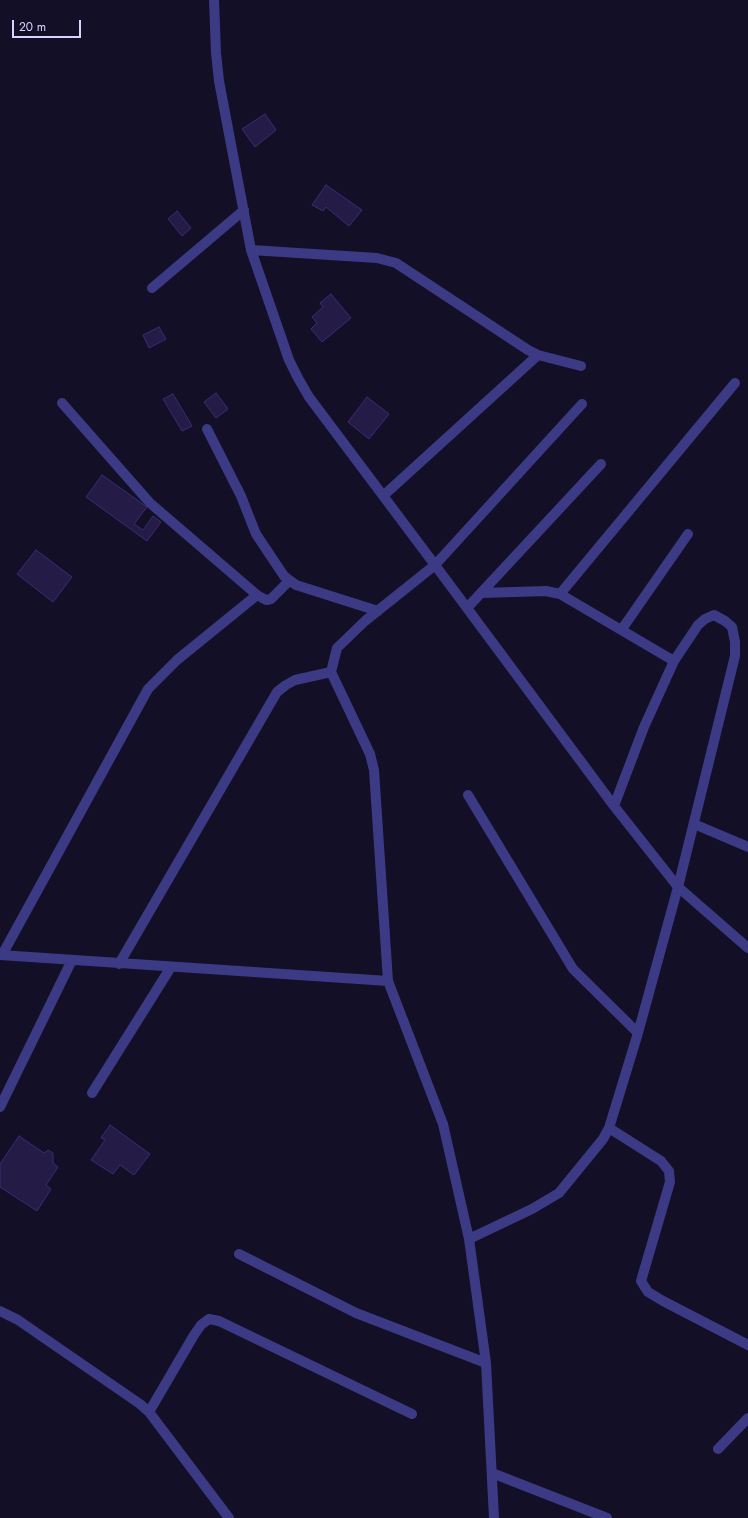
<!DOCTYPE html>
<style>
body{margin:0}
#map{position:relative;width:748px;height:1518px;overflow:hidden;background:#130f26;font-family:Jost,sans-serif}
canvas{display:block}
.scale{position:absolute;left:12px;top:20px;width:69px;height:18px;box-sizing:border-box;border:2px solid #d9d4ff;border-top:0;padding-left:5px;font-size:12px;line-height:14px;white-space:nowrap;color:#d9d4ff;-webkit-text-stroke:3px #130f26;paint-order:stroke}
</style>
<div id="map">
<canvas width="748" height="1518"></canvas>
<div class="scale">20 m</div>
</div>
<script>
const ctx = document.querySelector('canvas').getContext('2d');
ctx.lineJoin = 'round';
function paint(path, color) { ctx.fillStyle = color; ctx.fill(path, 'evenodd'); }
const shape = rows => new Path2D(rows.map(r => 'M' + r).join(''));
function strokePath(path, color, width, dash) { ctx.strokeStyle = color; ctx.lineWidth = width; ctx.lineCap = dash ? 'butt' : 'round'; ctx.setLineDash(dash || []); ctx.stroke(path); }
const building = shape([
 [265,114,276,130,255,147,242,129,265,114],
 [326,185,362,210,349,226,326,207,323,211,312,205,326,185],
 [177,211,191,228,182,236,168,219,177,211],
 [331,294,351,318,322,342,311,329,317,323,312,317,323,307,320,303,331,294],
 [159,327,166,339,149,348,143,335,159,327],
 [216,393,228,409,216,418,204,402,216,393],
 [173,394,192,426,182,431,163,399,173,394],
 [367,397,389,414,369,439,348,422,367,397],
 [102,475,147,507,134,524,143,530,153,516,161,522,147,541,86,497,102,475],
 [36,550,72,577,53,602,17,574,36,550],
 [110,1125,150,1154,134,1175,120,1165,113,1174,91,1160,105,1140,101,1138,110,1125],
 [19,1136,44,1153,48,1150,53,1153,53,1163,58,1167,46,1185,51,1189,37,1211,0,1187,0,1164,19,1136]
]);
const street = shape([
 [214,0,216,53,219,81,251,250,289,360,298,378,309,397,435,565,614,806,678,887,748,948],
 [251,250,377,258,396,263,528,350,538,355,581,366],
 [152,288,244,210],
 [62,403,150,503,257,595,266,600,271,599,289,581],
 [207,429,241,496,256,534,284,576,296,585,378,611],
 [383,496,538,355],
 [482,593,546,591,560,594,674,661],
 [560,594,735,383],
 [467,608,601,464],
 [622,629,688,534],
 [468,795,573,969,638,1033],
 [694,824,748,847],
 [0,955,388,981],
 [2,955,148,689,177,660,257,595],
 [119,964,277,692,286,685,295,680,331,672],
 [92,1093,171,967],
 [0,1107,72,960],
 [609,1128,661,1161,669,1171,670,1182,641,1281,648,1292,663,1301,748,1345],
 [469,1239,532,1209,559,1193,603,1139,609,1128,638,1033,678,887,735,656,735,642,732,627,725,621,714,615,705,619,698,625,674,661,644,727,614,806],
 [239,1254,356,1313,486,1363],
 [0,1311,18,1320,140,1404,149,1412,229,1518],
 [149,1412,194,1335,201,1325,209,1319,219,1321,412,1414],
 [718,1449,748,1418],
 [492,1473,607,1518],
 [494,1518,486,1363,469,1239,443,1124,388,981,374,770,370,754,331,672,337,648,365,621,435,565,582,404]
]);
paint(building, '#241b47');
strokePath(building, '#3b2d73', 1);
strokePath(street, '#3d3a85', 10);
</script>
